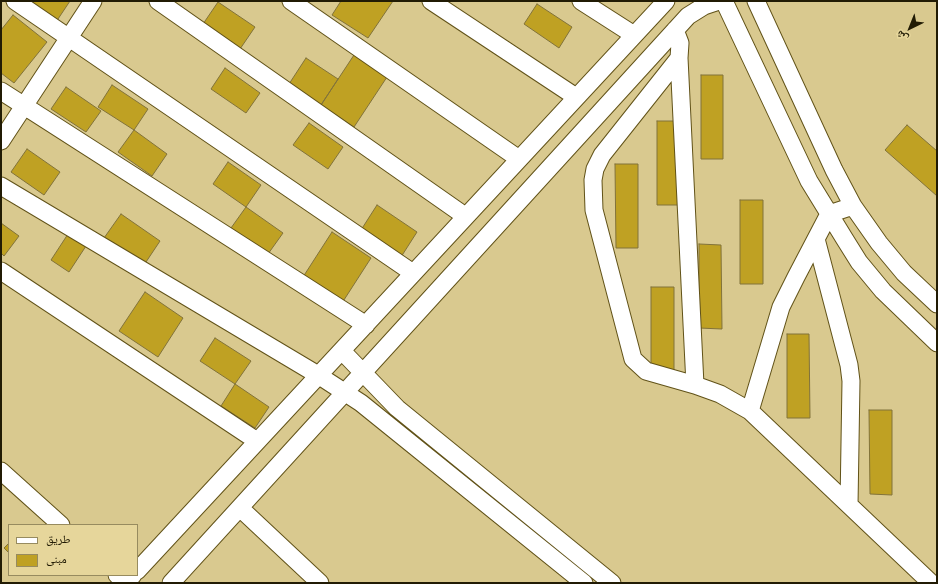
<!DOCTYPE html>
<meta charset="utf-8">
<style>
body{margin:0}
#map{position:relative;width:938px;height:584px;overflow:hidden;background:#d9c98f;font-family:"PT Sans","Noto Naskh Arabic",sans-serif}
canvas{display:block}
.frame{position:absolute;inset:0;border:2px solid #211b04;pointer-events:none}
.legend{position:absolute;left:8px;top:524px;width:130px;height:52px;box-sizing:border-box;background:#e6d69b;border:1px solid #978b5f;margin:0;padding:5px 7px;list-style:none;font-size:12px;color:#211b04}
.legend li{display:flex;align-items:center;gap:8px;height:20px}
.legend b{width:20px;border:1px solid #978b5f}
.north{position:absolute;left:890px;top:8px;width:40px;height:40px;-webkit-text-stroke:3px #e6d69b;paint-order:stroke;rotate:223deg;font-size:11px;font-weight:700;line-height:16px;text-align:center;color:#211b04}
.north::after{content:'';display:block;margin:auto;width:14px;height:18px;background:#211b04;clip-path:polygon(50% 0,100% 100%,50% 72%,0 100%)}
</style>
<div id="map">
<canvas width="938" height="584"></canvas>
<div class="frame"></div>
<ul class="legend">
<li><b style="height:5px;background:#fff"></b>طريق</li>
<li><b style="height:11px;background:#bfa123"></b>مبنى</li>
</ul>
<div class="north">ش</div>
</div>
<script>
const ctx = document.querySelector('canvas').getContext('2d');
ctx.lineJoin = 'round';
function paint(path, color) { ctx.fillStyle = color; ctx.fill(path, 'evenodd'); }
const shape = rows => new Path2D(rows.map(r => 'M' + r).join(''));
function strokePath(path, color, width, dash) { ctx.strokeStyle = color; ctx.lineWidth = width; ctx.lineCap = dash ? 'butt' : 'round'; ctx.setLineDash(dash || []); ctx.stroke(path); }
const building = shape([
 [26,1,70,1,56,22,26,1],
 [341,1,393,1,368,38,332,15,341,1],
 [218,2,255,27,240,49,203,24,218,2],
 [537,4,572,27,559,48,524,24,537,4],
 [13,15,47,42,14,83,1,73,1,30,13,15],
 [354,55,387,77,354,127,321,105,354,55],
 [306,58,338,79,321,105,289,84,306,58],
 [225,68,260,93,246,113,211,89,225,68],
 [701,75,723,75,723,159,701,159,701,75],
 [112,85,148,109,134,130,98,107,112,85],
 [66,87,101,111,86,132,51,109,66,87],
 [657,121,679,121,679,205,657,205,657,121],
 [309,123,343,147,328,169,293,145,309,123],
 [907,125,937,151,937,196,885,150,907,125],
 [134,130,167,154,152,176,118,152,134,130],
 [27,149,60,172,44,195,11,172,27,149],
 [228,162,261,185,246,207,213,184,228,162],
 [615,164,638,164,638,248,616,248,615,164],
 [740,200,763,200,763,284,740,284,740,200],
 [377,205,417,232,401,257,361,230,377,205],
 [246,207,283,233,268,254,231,228,246,207],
 [121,214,160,241,144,265,104,238,121,214],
 [1,223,19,236,4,256,1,253,1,223],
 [332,232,371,258,342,303,303,277,332,232],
 [68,234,86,246,69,272,51,260,68,234],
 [699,244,721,245,722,329,699,328,699,244],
 [651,287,674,287,674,371,651,371,651,287],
 [145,292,183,318,158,357,119,331,145,292],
 [787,334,809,334,810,418,787,418,787,334],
 [215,338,251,361,235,384,200,361,215,338],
 [235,384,269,407,255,428,221,406,235,384],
 [869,410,892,410,892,495,870,494,869,410],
 [9,543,9,553,4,548,9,543]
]);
const street = shape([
 [15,1,413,273],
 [158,1,465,216],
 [291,1,519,159],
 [431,1,576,97],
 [581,1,634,35],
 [724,1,809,181,844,238,859,262,883,291,937,343],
 [756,1,834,170,853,206,879,243,904,273,937,304],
 [675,30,680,43,679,58,602,155,595,169,593,180,594,210,633,359,646,371,695,385,720,394,750,411,931,583],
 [679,58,695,385],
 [1,91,366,325],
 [1,141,93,1],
 [1,186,318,375,361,403,584,583],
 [816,239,849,365,851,381,849,505],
 [1,271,257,441],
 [342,351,397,408,612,583],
 [750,411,781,307,796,277,829,214,853,206],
 [1,471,61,525],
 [240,508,320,583],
 [137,571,666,1],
 [117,575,126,583,133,575],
 [171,583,688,16,704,6,719,1]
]);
paint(building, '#bfa123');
strokePath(building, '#81723a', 1);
strokePath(street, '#615218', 19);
strokePath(street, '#fff', 17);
</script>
